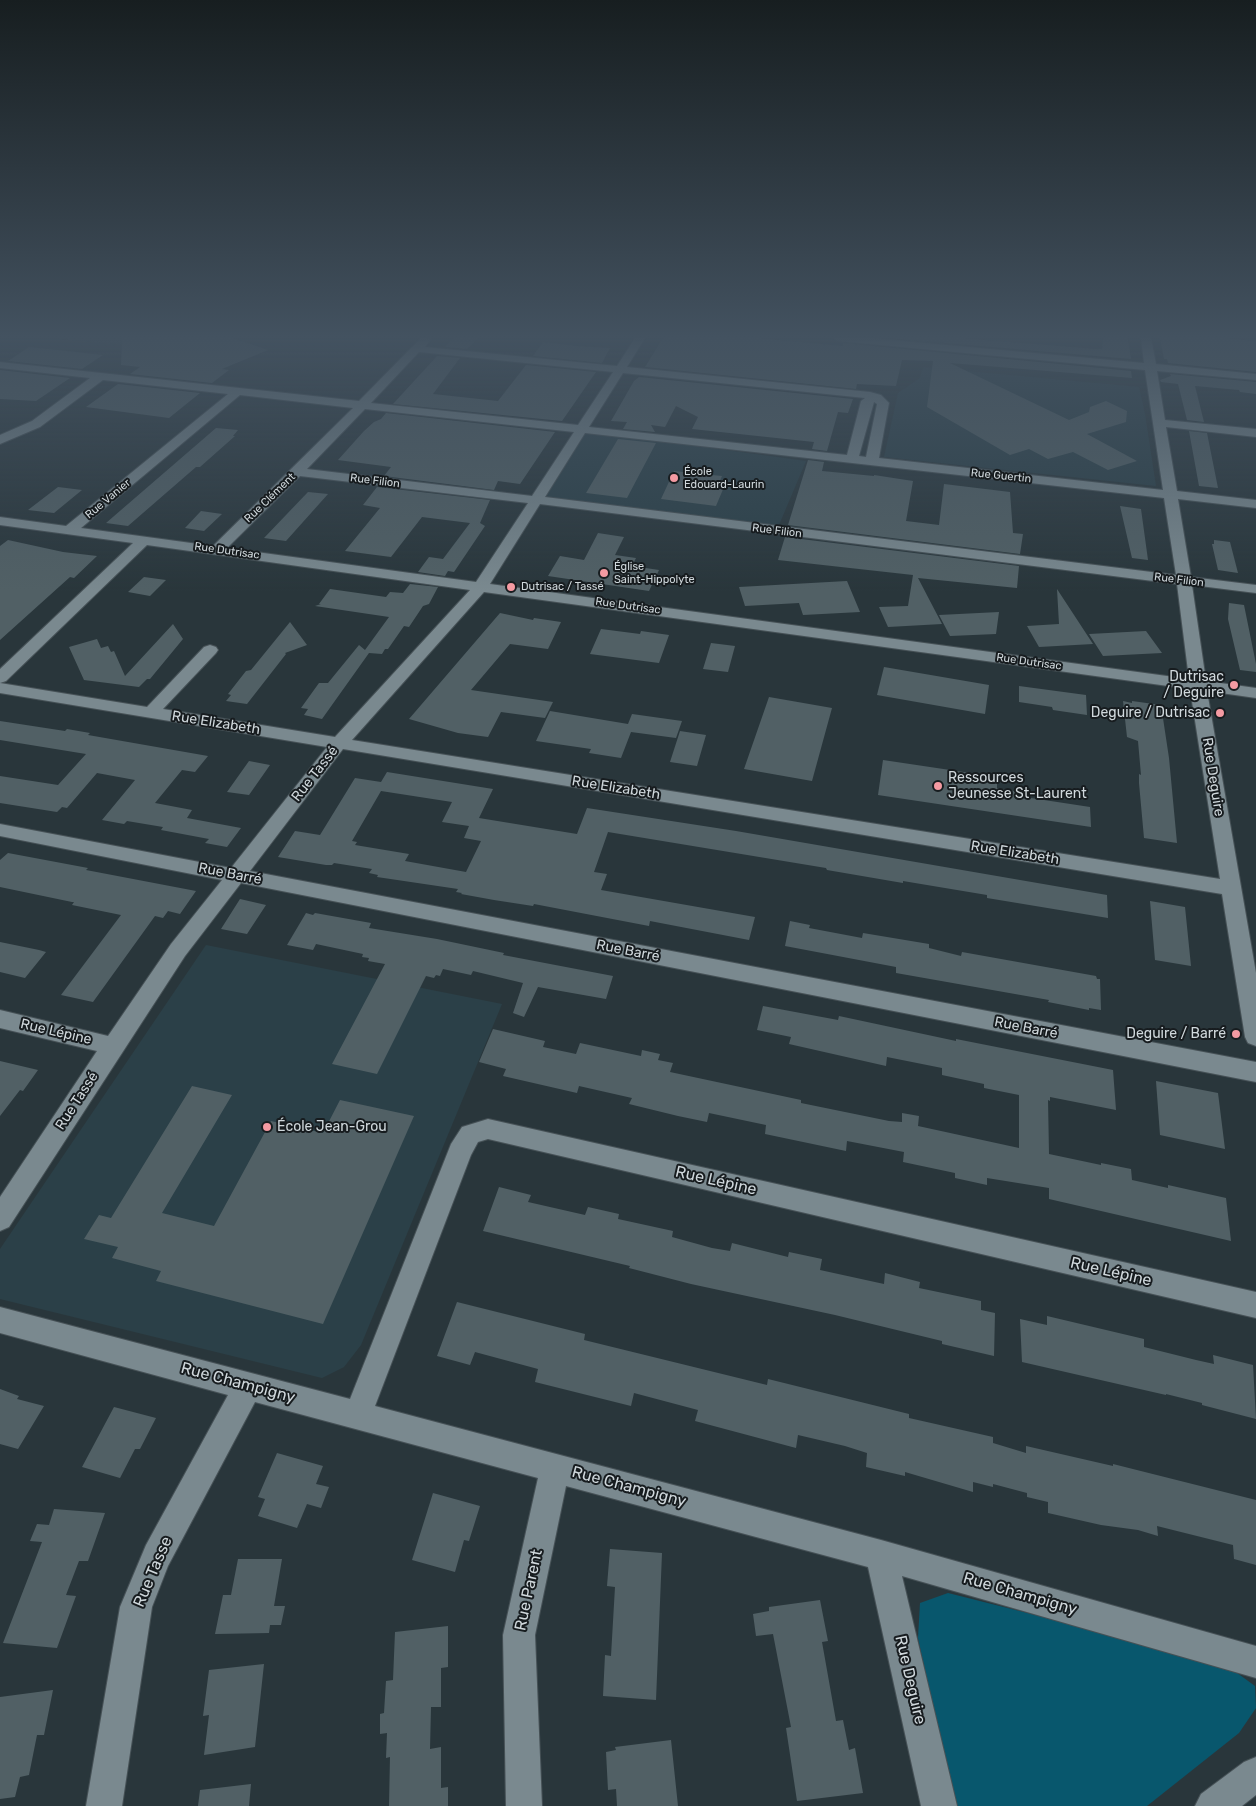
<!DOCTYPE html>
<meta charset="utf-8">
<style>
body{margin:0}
canvas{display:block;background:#29363b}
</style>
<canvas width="1256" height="1806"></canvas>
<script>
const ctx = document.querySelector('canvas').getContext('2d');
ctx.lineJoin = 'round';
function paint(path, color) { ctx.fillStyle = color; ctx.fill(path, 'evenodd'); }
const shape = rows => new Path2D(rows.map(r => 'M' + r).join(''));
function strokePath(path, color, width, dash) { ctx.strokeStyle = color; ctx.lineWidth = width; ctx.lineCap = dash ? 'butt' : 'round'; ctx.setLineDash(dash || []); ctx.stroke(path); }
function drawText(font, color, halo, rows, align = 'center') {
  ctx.font = font + ' Rubik,sans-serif'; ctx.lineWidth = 4; ctx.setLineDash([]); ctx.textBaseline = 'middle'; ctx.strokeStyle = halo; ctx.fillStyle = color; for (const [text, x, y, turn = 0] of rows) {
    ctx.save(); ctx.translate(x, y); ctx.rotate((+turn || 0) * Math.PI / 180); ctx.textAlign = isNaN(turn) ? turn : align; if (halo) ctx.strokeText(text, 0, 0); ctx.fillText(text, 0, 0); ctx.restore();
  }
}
const built = shape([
 [51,338,215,338,197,352],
 [923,367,1139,387,1145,414,1156,486,884,457,898,393,920,378],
 [580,430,806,461,779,525,536,500],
 [206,945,502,1004,361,1345,344,1367,322,1378,0,1299,0,1249]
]);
const green = shape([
 [948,1593,1222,1662,1255,1686,1256,1708,1239,1733,1147,1806,954,1806,918,1638,920,1603]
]);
const building = shape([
 [122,338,233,338,268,350,222,369,229,370,212,383,130,374,140,367,121,365],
 [454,338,478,338,467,349,445,347],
 [663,338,758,338,843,346,843,343,1131,371,1132,378,950,363,1069,420,1089,412,1090,407,1106,401,1127,411,1126,422,1087,434,1137,461,1108,470,1073,452,1048,459,1029,449,1010,455,927,407,933,361,902,360,896,386,857,384,856,389,645,367],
 [887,338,961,338,1096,349,1102,349,1103,338,1128,338,1131,359],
 [1160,338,1224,338,1256,341,1256,372,1168,363,1167,359,1164,359],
 [543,342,576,346,610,348,602,363,533,356],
 [29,347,58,350,103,355,82,369,8,361],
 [437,356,460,358,433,394,498,401,526,365,596,372,562,421,393,404],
 [0,370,70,378,36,401,0,399],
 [1170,374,1256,382,1256,394,1240,392,1239,390,1195,386,1204,422,1187,420,1178,384,1161,382,1160,380,1171,376],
 [639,377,853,399,848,413,838,412,827,451,812,449,814,442,692,429,698,417,676,406,665,427,651,425,655,432,623,429,627,422,611,421,634,381],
 [118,384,200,393,169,418,86,407],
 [386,413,555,432,520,484,498,481,494,490,384,476,391,467,338,460,364,431,374,422,381,419],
 [216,428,238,430,233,436,235,436,200,467,196,467,128,526,106,523],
 [1189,431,1207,433,1218,488,1199,486],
 [618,439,656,443,627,498,586,493],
 [808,460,824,462,822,471,874,476,874,475,913,481,906,521,939,525,944,484,1010,492,1013,533,1023,534,1020,554,788,525],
 [674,471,722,476,718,486,724,487,716,506,661,499],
 [58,487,82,490,54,513,28,510],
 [377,487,490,500,480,523,485,526,454,572,448,571,445,576,418,572,429,557,443,559,470,523,422,517,391,557,345,551,380,508,363,505],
 [308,492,328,494,286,541,264,538],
 [1120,506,1141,509,1148,560,1132,558],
 [201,511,222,514,204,531,185,528],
 [598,533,624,537,615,555,636,558,632,566,659,570,649,591,548,576,560,556,584,560],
 [785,537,1019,566,1017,588,918,578,942,624,888,627,879,607,908,606,913,575,778,560],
 [8,540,63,552,97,556,74,578,70,577,0,640,0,546],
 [1214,540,1230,542,1238,573,1218,570,1212,544,1214,544],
 [144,577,166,580,150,596,128,592],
 [847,581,860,612,803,615,799,603,745,606,739,587],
 [410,584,438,587,429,604,423,606,409,627,404,626,388,649,385,649,382,654,369,653,322,719,304,715,308,709,301,708,319,683,328,683,359,645,365,650,389,617,315,606,321,604,319,604,330,589,386,597,390,592,403,593],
 [1057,589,1093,644,1039,647,1027,626,1059,624],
 [1229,603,1244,605,1256,664,1256,672,1240,670,1228,619],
 [999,612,996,634,950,636,939,615],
 [500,613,533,620,534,618,561,622,548,649,510,644,471,690,553,702,545,718,501,712,488,737,458,733,409,719],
 [290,622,307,645,285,653,286,654,247,704,226,701,231,695,228,694,246,671,251,670],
 [173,624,183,639,150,679,147,679,139,687,84,680,69,647,97,639,101,648,108,646,111,652,114,651,125,676],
 [601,629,640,634,641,631,669,635,659,663,590,654],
 [1146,631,1162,653,1103,656,1089,634],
 [711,643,735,646,728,672,703,669],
 [884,667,989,685,985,714,877,695],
 [1019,686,1086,695,1087,715,1053,710,1052,707,1019,702],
 [769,697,832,708,812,781,744,769],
 [1123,701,1132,703,1132,701,1161,705,1169,758,1177,843,1144,838,1139,783,1139,774,1141,775,1138,741,1127,737],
 [550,711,628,724,632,714,682,721,676,738,631,732,621,758,589,753,591,749,536,741],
 [0,721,65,731,67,729,90,733,88,735,208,756,195,772,182,770,155,803,192,810,187,818,241,828,227,847,205,843,209,839,161,830,163,827,127,821,124,824,102,820,135,780,97,773,67,808,62,807,57,812,0,803,0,776,58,785,86,754,0,740],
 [680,731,706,735,697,766,670,762],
 [883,760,997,777,997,788,1031,794,1031,798,1090,807,1091,827,878,795],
 [249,761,270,765,249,795,227,792],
 [387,772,493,789,479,818,577,834,587,808,736,831,1107,895,1108,918,987,898,987,895,903,881,903,883,897,882,827,870,826,868,608,832,594,872,607,874,601,890,755,917,749,940,650,921,649,926,534,904,533,906,494,900,461,894,462,893,456,892,458,889,377,877,378,875,369,873,372,869,334,863,332,865,326,865,278,857,295,831,320,835,355,778,381,782],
 [381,791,452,802,442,822,469,826,464,838,481,841,466,872,405,861,409,854,355,845,357,842,352,841],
 [8,853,88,868,86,870,196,891,180,914,168,911,163,918,155,916,93,1002,61,995,121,915,72,905,74,902,72,902,0,887,0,860],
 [240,899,266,905,247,934,221,929],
 [1150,901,1185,907,1191,966,1155,960],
 [306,913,313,915,315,913,371,923,369,928,437,939,504,953,503,955,613,976,606,999,538,987,524,1017,513,1013,523,983,473,971,471,975,443,969,440,976,436,975,434,978,426,976,377,1074,332,1064,385,964,368,961,369,958,362,957,363,954,316,944,313,950,287,945],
 [790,921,810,925,809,928,862,938,863,933,929,944,929,948,961,956,962,952,1096,976,1097,979,1100,979,1101,1010,1089,1008,1089,1010,1048,1002,1049,1000,896,973,896,967,785,946],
 [0,942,39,950,46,952,25,978,0,972],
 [763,1006,838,1020,839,1016,956,1041,956,1039,1113,1070,1116,1110,1050,1097,1050,1101,1048,1100,1049,1154,1101,1165,1101,1163,1131,1169,1132,1180,1168,1188,1168,1185,1226,1198,1231,1241,1049,1199,1049,1188,987,1178,987,1185,955,1178,955,1173,903,1162,904,1152,847,1141,846,1151,765,1134,766,1125,709,1113,707,1122,678,1116,629,1104,632,1098,579,1086,577,1093,503,1076,506,1069,479,1062,493,1029,545,1041,543,1047,576,1054,580,1043,641,1056,642,1050,660,1054,658,1060,673,1063,670,1072,801,1100,801,1103,889,1121,902,1122,902,1113,919,1116,918,1126,1019,1148,1019,1095,984,1088,984,1084,942,1075,942,1068,887,1057,886,1066,789,1044,791,1037,757,1030],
 [0,1061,38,1070,23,1091,20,1090,0,1116],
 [1156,1081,1218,1093,1225,1149,1160,1135],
 [192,1086,232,1095,162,1213,214,1226,271,1121,323,1133,340,1100,414,1116,323,1324,156,1281,161,1271,112,1258,118,1247,84,1239,99,1215,111,1218],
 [499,1187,531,1195,528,1202,585,1215,588,1207,619,1214,618,1219,673,1231,672,1237,712,1248,730,1251,732,1243,788,1257,789,1252,822,1259,820,1270,884,1284,885,1273,920,1282,919,1288,981,1301,981,1310,995,1313,994,1356,942,1344,942,1341,835,1315,691,1284,629,1268,630,1266,483,1231],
 [457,1302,585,1334,584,1340,767,1385,768,1379,909,1414,909,1418,993,1437,993,1443,1026,1453,1026,1446,1113,1466,1113,1464,1256,1500,1256,1565,1234,1559,1233,1545,1157,1526,1158,1536,1138,1530,1101,1525,1048,1513,1048,1502,1027,1497,1027,1493,993,1484,993,1487,973,1482,973,1492,905,1472,905,1476,866,1467,867,1453,845,1446,798,1435,796,1448,695,1421,698,1410,634,1393,631,1406,535,1382,538,1369,475,1352,470,1365,437,1356],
 [1047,1316,1144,1339,1144,1347,1196,1360,1214,1364,1213,1355,1253,1365,1256,1419,1202,1405,1202,1403,1166,1394,1166,1395,1022,1362,1020,1319,1047,1325],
 [0,1389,19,1396,17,1399,44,1406,18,1449,0,1444],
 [114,1407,156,1418,140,1449,135,1449,120,1478,82,1467],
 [277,1453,323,1466,316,1484,329,1487,321,1508,307,1504,297,1528,258,1516,265,1499,258,1497],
 [433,1493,480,1506,469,1541,464,1540,455,1572,412,1560],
 [54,1509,105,1513,88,1561,79,1561,66,1595,76,1596,57,1648,3,1643,42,1542,30,1541,37,1524,49,1525],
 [610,1549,662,1553,656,1700,603,1696,605,1655,611,1656,615,1587,607,1586],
 [238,1559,282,1559,274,1606,285,1606,281,1625,270,1625,269,1633,215,1634,223,1595,231,1595],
 [820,1600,828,1641,822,1642,836,1721,843,1720,849,1750,855,1748,863,1793,797,1801,786,1728,791,1727,773,1634,756,1636,753,1614,769,1611,769,1607],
 [448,1626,448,1667,441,1668,441,1707,431,1707,430,1749,441,1747,441,1788,448,1787,448,1806,389,1806,390,1757,386,1758,387,1733,380,1734,380,1714,384,1713,386,1681,393,1680,395,1632],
 [264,1664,255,1747,204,1755,209,1715,203,1716,209,1670],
 [53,1690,44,1735,37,1735,29,1775,20,1777,15,1797,0,1799,0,1697],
 [671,1740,678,1806,617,1806,616,1789,608,1790,606,1752,616,1750,615,1747],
 [251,1784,249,1806,198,1806,200,1790]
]);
const minor = shape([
 [421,338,431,339,425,347,617,366,635,338,645,338,627,367,870,392,881,395,889,403,879,458,1163,490,1145,370,838,341,833,338,869,338,1144,363,1141,338,1151,338,1156,364,1256,374,1256,380,1157,371,1165,420,1256,429,1256,437,1166,427,1177,491,1256,500,1256,508,1178,499,1191,577,1256,585,1256,593,1192,585,1206,681,1256,688,1256,698,1207,691,1256,973,1256,1046,1248,1043,1245,1037,1222,894,343,749,250,871,1256,1062,1256,1082,241,883,185,956,9,1227,0,1231,0,1197,97,1051,0,1028,0,1010,108,1036,171,944,222,880,0,836,0,824,231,868,327,747,0,693,0,683,147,707,204,647,210,645,216,647,218,650,216,653,163,709,335,737,470,590,147,545,6,681,0,683,0,669,133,543,0,525,0,517,66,526,228,394,103,380,40,427,0,444,0,435,32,421,90,378,0,368,0,362,359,401,421,338],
 [419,352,613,372,578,425,371,403,419,352],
 [623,373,865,398,861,401,847,455,589,427,623,373],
 [240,395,353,408,213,546,81,528,240,395],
 [874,402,877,404,866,457,859,456,874,402],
 [365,409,574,432,532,496,307,469,365,409],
 [585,433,1164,498,1176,575,545,497,585,433],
 [300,476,528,503,476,582,227,548,300,476],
 [540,504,1177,584,1189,679,490,584,540,504],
 [484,592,1190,689,1220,879,352,740,484,592],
 [488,1119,1256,1292,1256,1318,488,1139,478,1142,471,1155,375,1406,881,1540,1256,1646,1256,1678,902,1576,957,1806,921,1806,868,1567,566,1486,535,1635,542,1806,506,1806,503,1635,538,1478,255,1402,168,1566,152,1607,122,1806,86,1806,120,1607,146,1545,228,1395,0,1333,0,1307,350,1399,451,1144,462,1127,488,1119],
 [1256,1757,1256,1795,1242,1806,1195,1806,1201,1794,1244,1762,1256,1757]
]);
const markers = [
 [674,478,5,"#f49aa2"],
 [604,573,5,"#f49aa2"],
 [511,587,5,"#f49aa2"],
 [1234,685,5,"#f49aa2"],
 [1220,713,5,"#f49aa2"],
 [938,786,5,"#f49aa2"],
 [1236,1034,5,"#f49aa2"],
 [267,1127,5,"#f49aa2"]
];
const farPoinames = [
 ["École",684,472],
 ["Edouard-Laurin",684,485],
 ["Église",614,567],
 ["Saint-Hippolyte",614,580],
 ["Dutrisac / Tassé",521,587]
];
const farStreetnames = [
 ["Rue Guertin",1001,476,6],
 ["Rue Filion",375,481,7],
 ["Rue Clément",270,498,-44],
 ["Rue Vanier",108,499,-40],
 ["Rue Filion",777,531,7],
 ["Rue Dutrisac",227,551,8],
 ["Rue Filion",1179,580,7],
 ["Rue Dutrisac",628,606,8],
 ["Rue Dutrisac",1029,662,8]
];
const poiNames = [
 ["Dutrisac",1224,677],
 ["/ Deguire",1224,693],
 ["Deguire / Dutrisac",1210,713],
 ["Ressources",948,778,"left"],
 ["Jeunesse St-Laurent",948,794,"left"],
 ["Deguire / Barré",1226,1034],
 ["École Jean-Grou",277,1127,"left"]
];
const streetNames = [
 ["Rue Elizabeth",216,723,9],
 ["Rue Tassé",315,774,-52],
 ["Rue Deguire",1213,777,81],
 ["Rue Elizabeth",616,788,9],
 ["Rue Elizabeth",1015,853,9],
 ["Rue Barré",230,874,11],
 ["Rue Barré",628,951,11],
 ["Rue Barré",1026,1028,11],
 ["Rue Lépine",56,1032,13],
 ["Rue Tassé",77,1101,-57]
];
const nearStreetnames = [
 ["Rue Lépine",716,1181,13],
 ["Rue Lépine",1111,1272,13],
 ["Rue Champigny",238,1383,15],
 ["Rue Champigny",629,1487,15],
 ["Rue Tasse",153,1572,-67],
 ["Rue Parent",529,1590,-78],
 ["Rue Champigny",1020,1594,16],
 ["Rue Deguire",910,1680,77]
];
paint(built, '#2b4048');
paint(green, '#08576d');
paint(building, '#516065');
strokePath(minor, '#465156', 2);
paint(minor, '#7a898f');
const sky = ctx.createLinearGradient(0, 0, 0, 591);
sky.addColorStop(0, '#171e20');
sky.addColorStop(0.57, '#435260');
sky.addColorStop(1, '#43526000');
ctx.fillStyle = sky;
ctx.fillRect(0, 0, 1256, 591);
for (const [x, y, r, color] of markers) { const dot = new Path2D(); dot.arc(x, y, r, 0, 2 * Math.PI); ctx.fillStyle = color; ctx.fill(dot); strokePath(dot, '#171c1f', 2); }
drawText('11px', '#d0d8dc', '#171c1f', farPoinames, 'left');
drawText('11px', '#d0d8dc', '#171c1f', farStreetnames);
drawText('14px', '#d0d8dc', '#171c1f', poiNames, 'right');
drawText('14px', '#d0d8dc', '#171c1f', streetNames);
drawText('16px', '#d0d8dc', '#171c1f', nearStreetnames);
</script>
